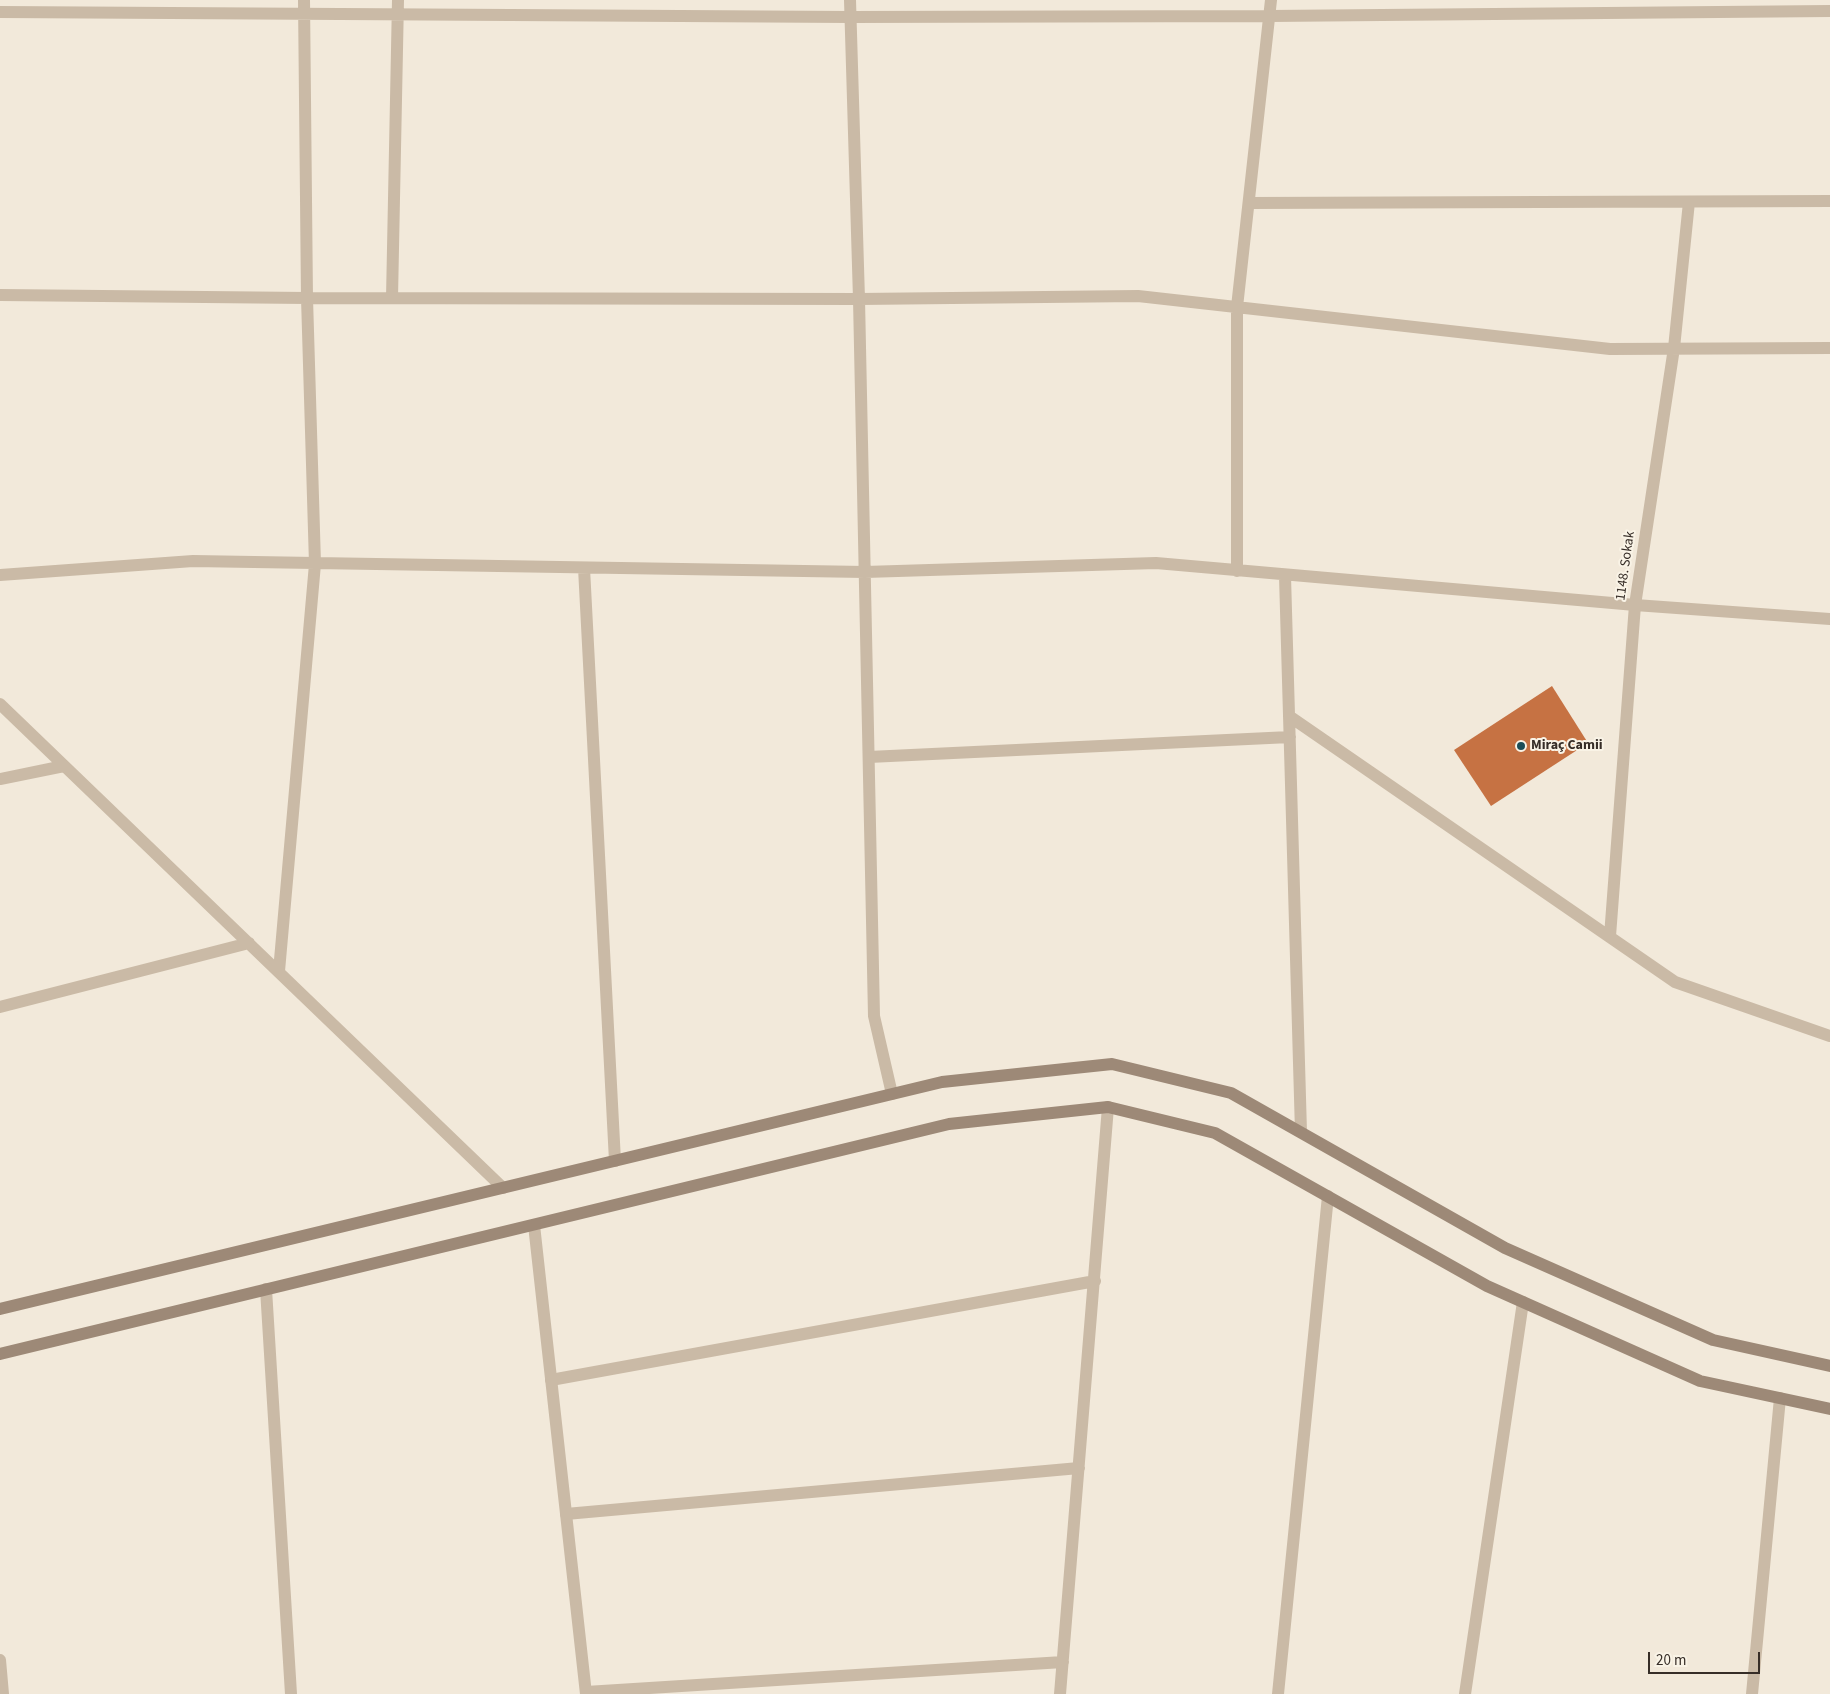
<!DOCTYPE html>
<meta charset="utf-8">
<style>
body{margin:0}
#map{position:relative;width:1830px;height:1694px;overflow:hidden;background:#f2e9da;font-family:"Source Sans 3",sans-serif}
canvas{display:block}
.scale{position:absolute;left:1648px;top:1652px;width:112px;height:22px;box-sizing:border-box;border:2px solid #362d27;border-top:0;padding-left:6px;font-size:15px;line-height:18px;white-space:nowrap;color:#362d27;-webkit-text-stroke:4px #f9f3e6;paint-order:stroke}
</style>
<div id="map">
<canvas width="1830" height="1694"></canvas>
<div class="scale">20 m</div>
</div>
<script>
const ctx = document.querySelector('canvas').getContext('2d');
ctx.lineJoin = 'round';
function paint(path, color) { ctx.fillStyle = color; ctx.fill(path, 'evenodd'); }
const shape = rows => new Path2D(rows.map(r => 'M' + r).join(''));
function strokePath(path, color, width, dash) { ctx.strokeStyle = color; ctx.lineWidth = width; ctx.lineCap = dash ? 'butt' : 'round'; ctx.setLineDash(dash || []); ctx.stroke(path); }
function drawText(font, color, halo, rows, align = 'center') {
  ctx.font = font + ' "Source Sans 3",sans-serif'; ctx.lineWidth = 4; ctx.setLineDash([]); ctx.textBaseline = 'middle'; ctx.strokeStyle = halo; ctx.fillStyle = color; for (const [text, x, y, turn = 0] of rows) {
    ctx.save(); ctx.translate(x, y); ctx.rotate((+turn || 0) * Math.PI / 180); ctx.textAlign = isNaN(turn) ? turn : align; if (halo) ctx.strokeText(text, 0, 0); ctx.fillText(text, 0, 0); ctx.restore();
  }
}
const building = shape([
 [1552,686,1588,743,1491,806,1454,750]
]);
const minor = shape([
 [850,0,859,299,874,1016,892,1094],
 [0,12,850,17,1270,16,1830,11],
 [1249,203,1830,201],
 [0,295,307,298,859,299,1138,296,1610,349,1830,348],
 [392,298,398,0],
 [584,568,615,1161],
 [1237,571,1237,307,1271,0],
 [0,575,193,561,865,572,1156,563,1635,605,1830,619],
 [1285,576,1301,1132],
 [0,704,503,1188],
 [1289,716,1675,982,1830,1036],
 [869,757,1290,737],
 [0,779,64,766],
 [1610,936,1635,605,1674,348,1689,202],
 [279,971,315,564,307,298,304,0],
 [0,1007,249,943],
 [266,1289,291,1694],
 [551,1380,1095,1281],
 [566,1514,1079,1468],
 [0,1660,3,1694],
 [586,1692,1063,1662],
 [1060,1694,1108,1107],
 [1278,1694,1328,1196],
 [1465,1694,1523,1302],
 [1752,1694,1780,1398]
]);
const tertiary = shape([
 [534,1225,586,1694]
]);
const secondary = shape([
 [0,1309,942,1082,1112,1064,1231,1093,1505,1248,1713,1340,1830,1366],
 [0,1354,949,1124,1108,1107,1215,1133,1487,1286,1700,1381,1830,1409]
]);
const markers = [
 [1521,746,5,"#1c4d57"]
];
const streetNames = [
 ["1148. Sokak",1626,566,-82]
];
const poiNames = [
 ["Miraç Camii",1531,746]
];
paint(building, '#c67243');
strokePath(minor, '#cabaa6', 12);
strokePath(tertiary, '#cabaa6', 12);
strokePath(secondary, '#9d8977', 12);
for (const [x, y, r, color] of markers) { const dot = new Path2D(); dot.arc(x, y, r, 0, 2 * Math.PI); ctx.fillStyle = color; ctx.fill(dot); strokePath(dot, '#f9f3e6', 2); }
drawText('14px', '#362d27', '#f9f3e6', streetNames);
drawText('bold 14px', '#362d27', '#f9f3e6', poiNames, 'left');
</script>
